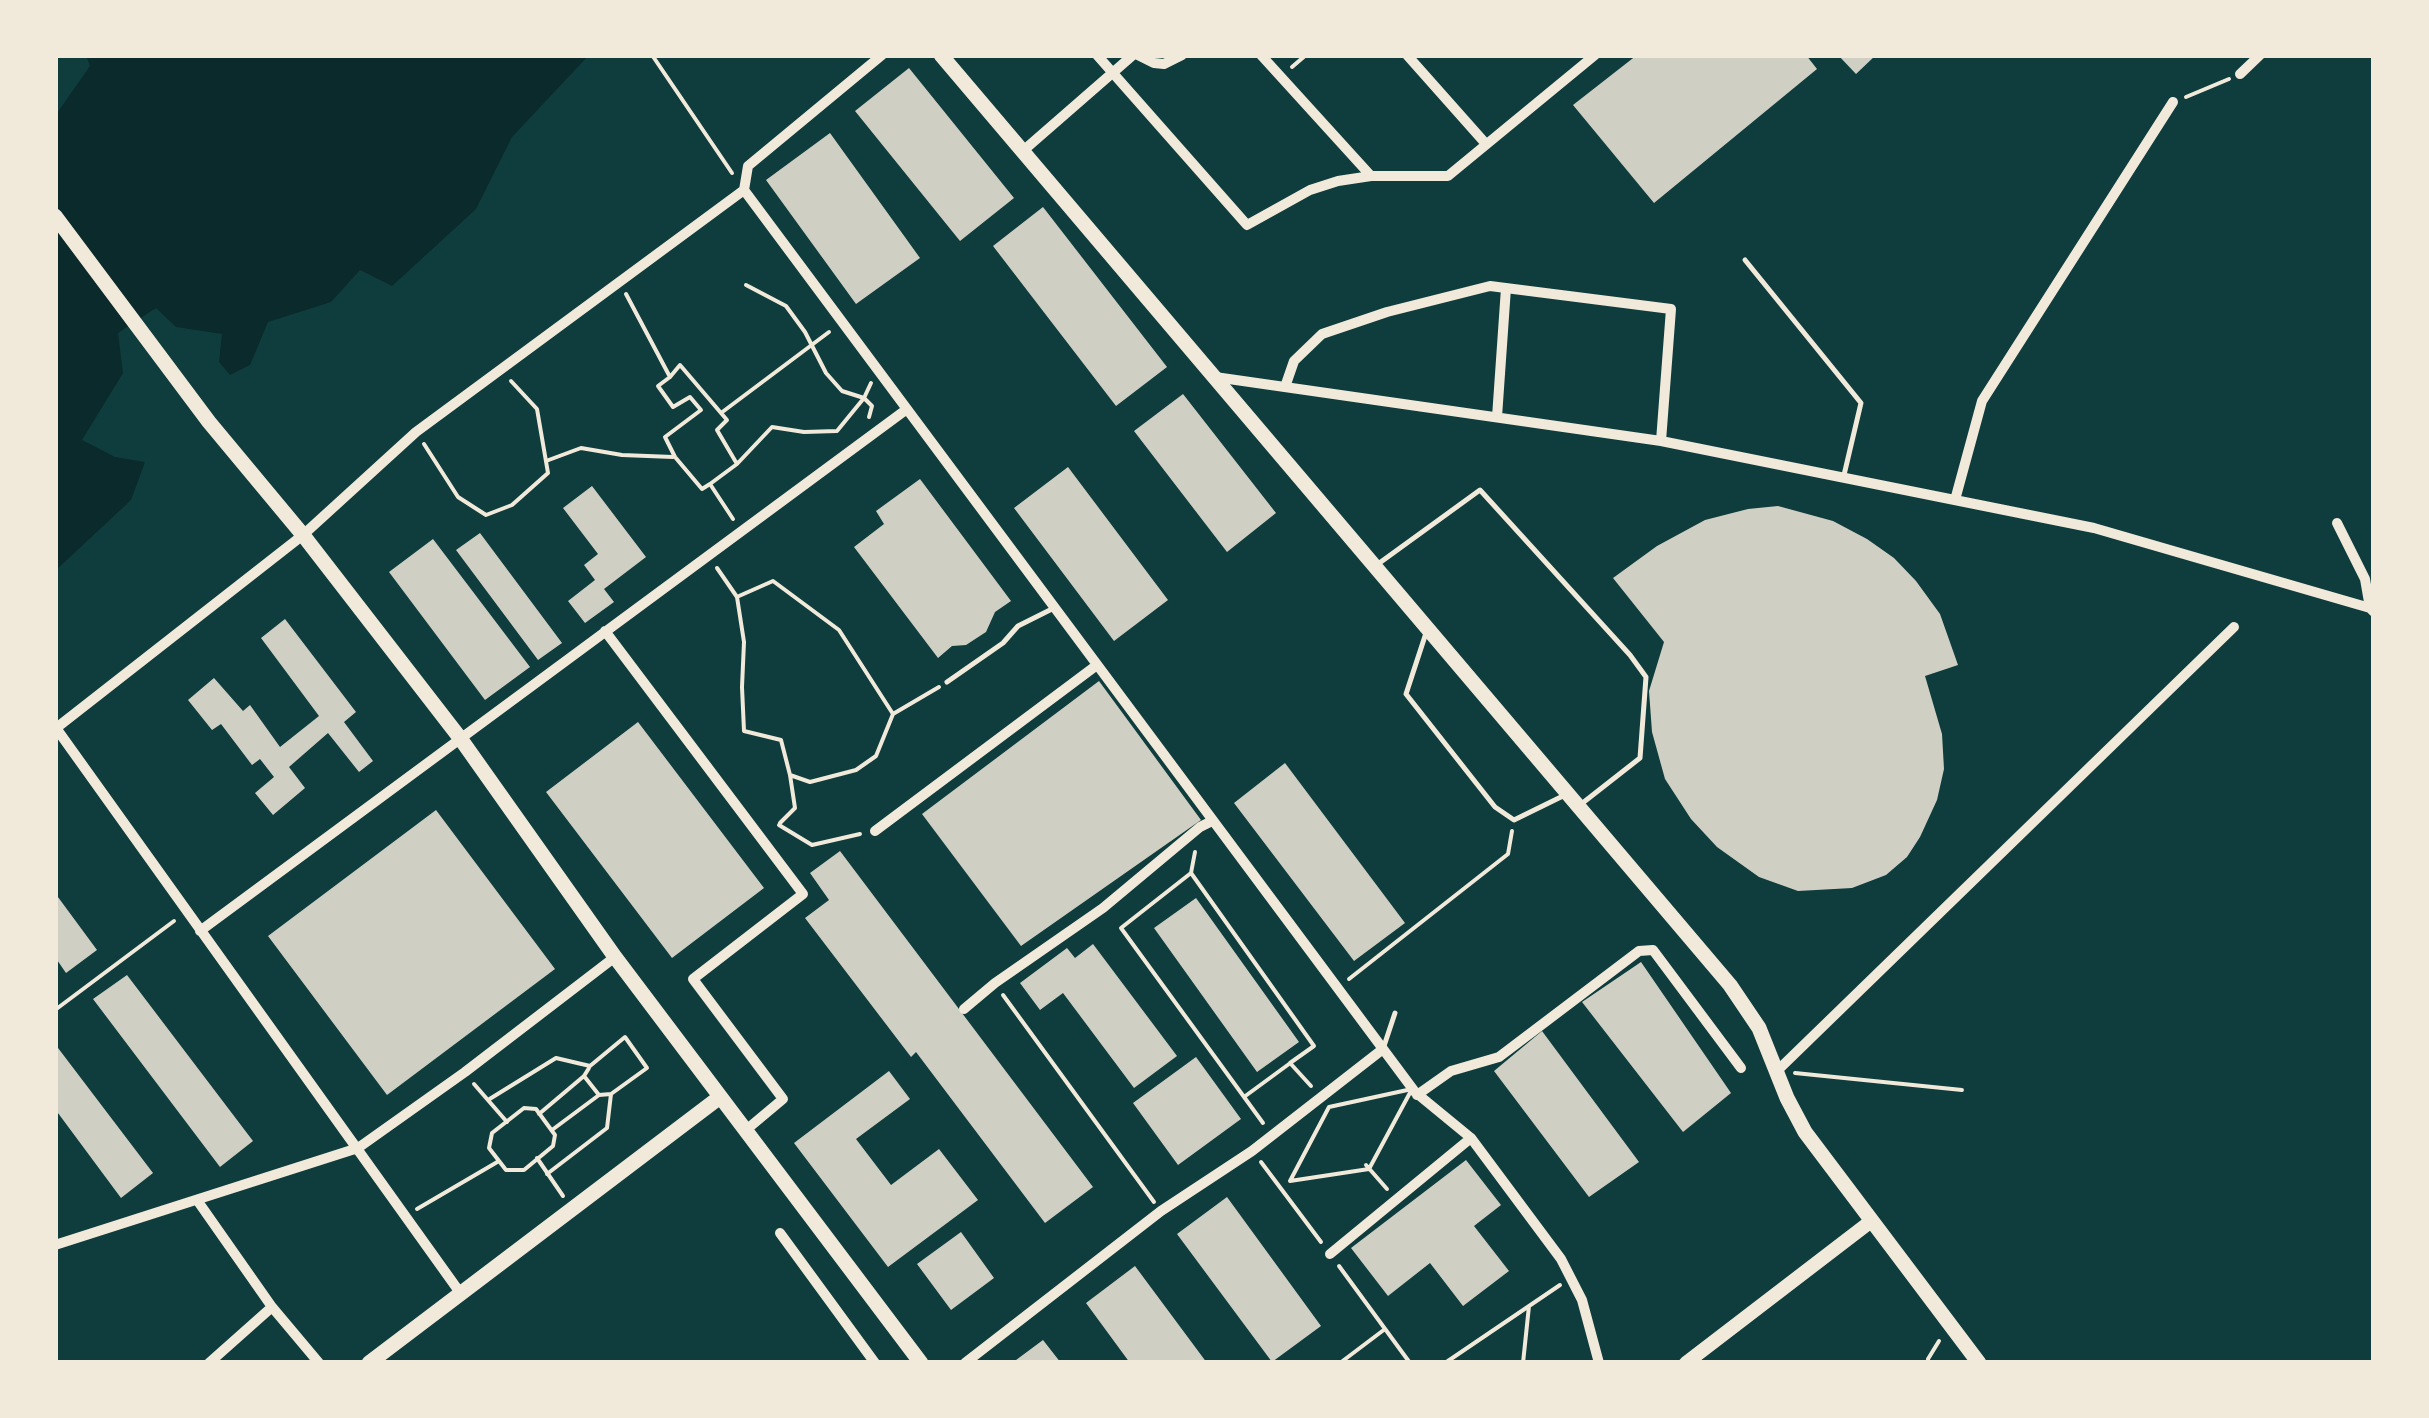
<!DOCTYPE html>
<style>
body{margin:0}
#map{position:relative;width:2429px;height:1418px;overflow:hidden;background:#0f3d3e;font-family:Spectral,serif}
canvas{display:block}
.frame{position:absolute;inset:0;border:58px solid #f1e9da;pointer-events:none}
</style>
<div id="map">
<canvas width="2429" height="1418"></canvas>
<div class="frame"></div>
</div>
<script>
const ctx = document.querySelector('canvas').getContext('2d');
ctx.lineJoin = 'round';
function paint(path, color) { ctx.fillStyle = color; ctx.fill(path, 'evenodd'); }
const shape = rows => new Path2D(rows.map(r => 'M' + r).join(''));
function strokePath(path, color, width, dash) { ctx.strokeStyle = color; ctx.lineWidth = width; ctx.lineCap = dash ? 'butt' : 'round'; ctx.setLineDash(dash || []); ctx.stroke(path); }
const water = shape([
 [86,55,589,55,512,137,476,209,392,286,360,270,331,302,268,322,250,365,230,375,219,362,222,334,176,327,156,308,118,333,123,373,82,440,115,457,145,462,131,500,55,571,55,116,90,66]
]);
const building = shape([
 [1637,55,1806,55,1817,69,1654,203,1573,105],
 [1838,55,1876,55,1856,74],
 [909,68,1014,198,960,241,855,111],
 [830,133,920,258,856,304,766,180],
 [1043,207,1167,367,1116,406,993,246],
 [1183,394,1276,513,1227,552,1134,431],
 [1068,467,1168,600,1114,641,1014,508],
 [920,479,1011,601,995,612,986,632,966,645,952,646,938,658,854,547,884,524,876,511],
 [592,486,646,557,604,589,614,602,585,623,568,601,595,580,584,565,598,554,563,508],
 [1778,506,1833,521,1867,539,1894,558,1916,581,1940,614,1958,665,1925,676,1942,734,1944,769,1937,800,1920,837,1907,857,1886,875,1852,888,1798,891,1759,877,1717,847,1691,819,1665,779,1652,732,1649,691,1664,642,1613,578,1657,546,1705,520,1748,509],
 [480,533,562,643,538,660,456,550],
 [433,539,530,667,485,700,389,572],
 [285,619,356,712,344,722,373,761,359,772,328,733,289,767,305,788,273,815,255,793,274,777,260,759,252,765,221,724,212,730,188,700,214,678,243,711,250,705,280,747,319,716,261,638],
 [1099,681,1201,820,1021,946,922,814],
 [638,722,764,888,672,958,546,792],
 [1285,763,1405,923,1354,961,1234,803],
 [436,810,555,969,387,1095,268,936],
 [840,851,1093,1187,1045,1223,916,1052,911,1057,805,918,829,900,810,873],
 [55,893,97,950,66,973,55,957],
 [1196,898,1299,1042,1257,1072,1154,928],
 [1093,944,1177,1056,1134,1088,1063,993,1040,1010,1020,983,1067,948,1075,958],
 [1641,962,1731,1093,1683,1132,1582,1002],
 [127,975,253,1141,220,1167,93,999],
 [1542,1031,1639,1162,1589,1197,1494,1071],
 [55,1044,153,1173,121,1198,55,1109],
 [1196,1057,1241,1119,1178,1165,1133,1103],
 [889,1071,910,1099,856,1139,891,1185,939,1149,978,1200,888,1267,794,1143],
 [1466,1160,1501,1205,1474,1226,1509,1271,1463,1306,1430,1263,1388,1296,1351,1248],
 [1227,1197,1321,1326,1272,1362,1177,1234],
 [961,1232,994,1278,951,1310,917,1264],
 [1135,1266,1207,1363,1130,1363,1086,1303],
 [1043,1340,1061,1363,1012,1363]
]);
const path = shape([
 [652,55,732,173],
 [1292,67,1306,55],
 [2186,97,2229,79],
 [746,285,786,306,805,332,826,373,842,391,864,398,872,406,869,417],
 [626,294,670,377,658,386,673,407,690,397,701,410,665,437,675,457,702,489,710,484,733,519],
 [670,377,680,365,727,420,717,430,737,464,710,484],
 [721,413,829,332],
 [424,444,458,497,486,515,512,505,548,473,537,409,511,381],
 [546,461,581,448,622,455,673,457],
 [737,464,772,427,804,432,837,431,864,398,871,383],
 [717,568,737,597,744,642,742,687,744,731,781,740,790,775,810,782,856,770,876,756,893,714,939,687],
 [739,596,773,581,839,630,893,714],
 [780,823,795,808,790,775],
 [779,825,812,845,860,834],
 [1195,852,1191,873,1314,1046,1290,1063,1311,1086],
 [1191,873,1121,928,1263,1123],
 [1349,979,1508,854,1512,831],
 [1003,995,1154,1202],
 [55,1010,174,921],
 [589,1068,584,1076,599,1095,611,1094],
 [1795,1073,1962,1090],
 [474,1084,507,1122],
 [1412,1089,1369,1169,1290,1181,1329,1107,1412,1089],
 [1244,1097,1289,1064],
 [488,1100,556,1058,590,1066,625,1037,647,1068,611,1094,607,1128,547,1174],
 [524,1108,536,1109,555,1135,553,1146,524,1170,506,1170,489,1148,492,1133,524,1108],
 [539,1114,584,1076],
 [552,1130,599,1095],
 [537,1158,563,1196],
 [1261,1162,1321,1242],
 [1366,1165,1387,1189],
 [417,1209,499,1161],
 [1339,1266,1410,1363],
 [1340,1363,1385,1329],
 [1445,1363,1560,1285],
 [1523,1363,1529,1306],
 [1928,1363,1928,1359,1939,1341]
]);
const service = shape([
 [1745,260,1861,403,1844,475],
 [1378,564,1480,490,1630,655,1646,677,1640,758,1580,805],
 [1426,633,1406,694,1495,807,1514,820,1565,795],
 [947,682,1003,643,1018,626,1054,608],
 [1384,1046,1395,1013]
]);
const minor = shape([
 [882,55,748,166,744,190,1415,1092,1471,1138,1561,1259,1582,1300,1599,1363],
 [1097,55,1247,225,1310,190,1338,181,1371,176,1448,176,1595,55],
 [1138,55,1154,63,1164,64,1182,55],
 [1261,55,1371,176],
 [1407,55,1486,144],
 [2240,74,2260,55],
 [1024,150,1133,55],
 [1215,377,1661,441,2094,528,2370,608,2374,612],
 [1285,387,1294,361,1322,334,1387,312,1490,286,1671,309,1661,441],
 [1497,417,1506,288],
 [1955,500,1982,401,2173,102],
 [2337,523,2365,579,2370,608],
 [605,631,803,894,693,979,783,1099,746,1130],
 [56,728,461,1294],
 [55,729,303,535,416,432,744,190],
 [875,831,1097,665],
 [200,931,907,409],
 [964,1009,995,983,1103,908,1200,827,1212,821],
 [1777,1071,2234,627],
 [1417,1095,1451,1071,1499,1057,1639,951,1653,950,1741,1068],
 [197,1200,272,1307,319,1363],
 [780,1233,875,1363],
 [55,1245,358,1148,465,1072,615,957],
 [1330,1254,1471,1138],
 [209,1363,272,1307],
 [965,1363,1161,1211,1252,1151,1383,1049]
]);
const tertiary = shape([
 [1686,1363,1870,1222]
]);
const secondary = shape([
 [941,55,1730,985,1759,1028,1787,1098,1805,1132,1979,1363],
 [55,216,209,422,303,535,460,738,615,957,921,1363],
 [369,1363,720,1097]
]);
paint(water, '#0a2a2b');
paint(building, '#cfcfc3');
strokePath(path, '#f1e9da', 4);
strokePath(service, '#f1e9da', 5);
strokePath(minor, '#f1e9da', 10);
strokePath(tertiary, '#f1e9da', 14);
strokePath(secondary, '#f1e9da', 15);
</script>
